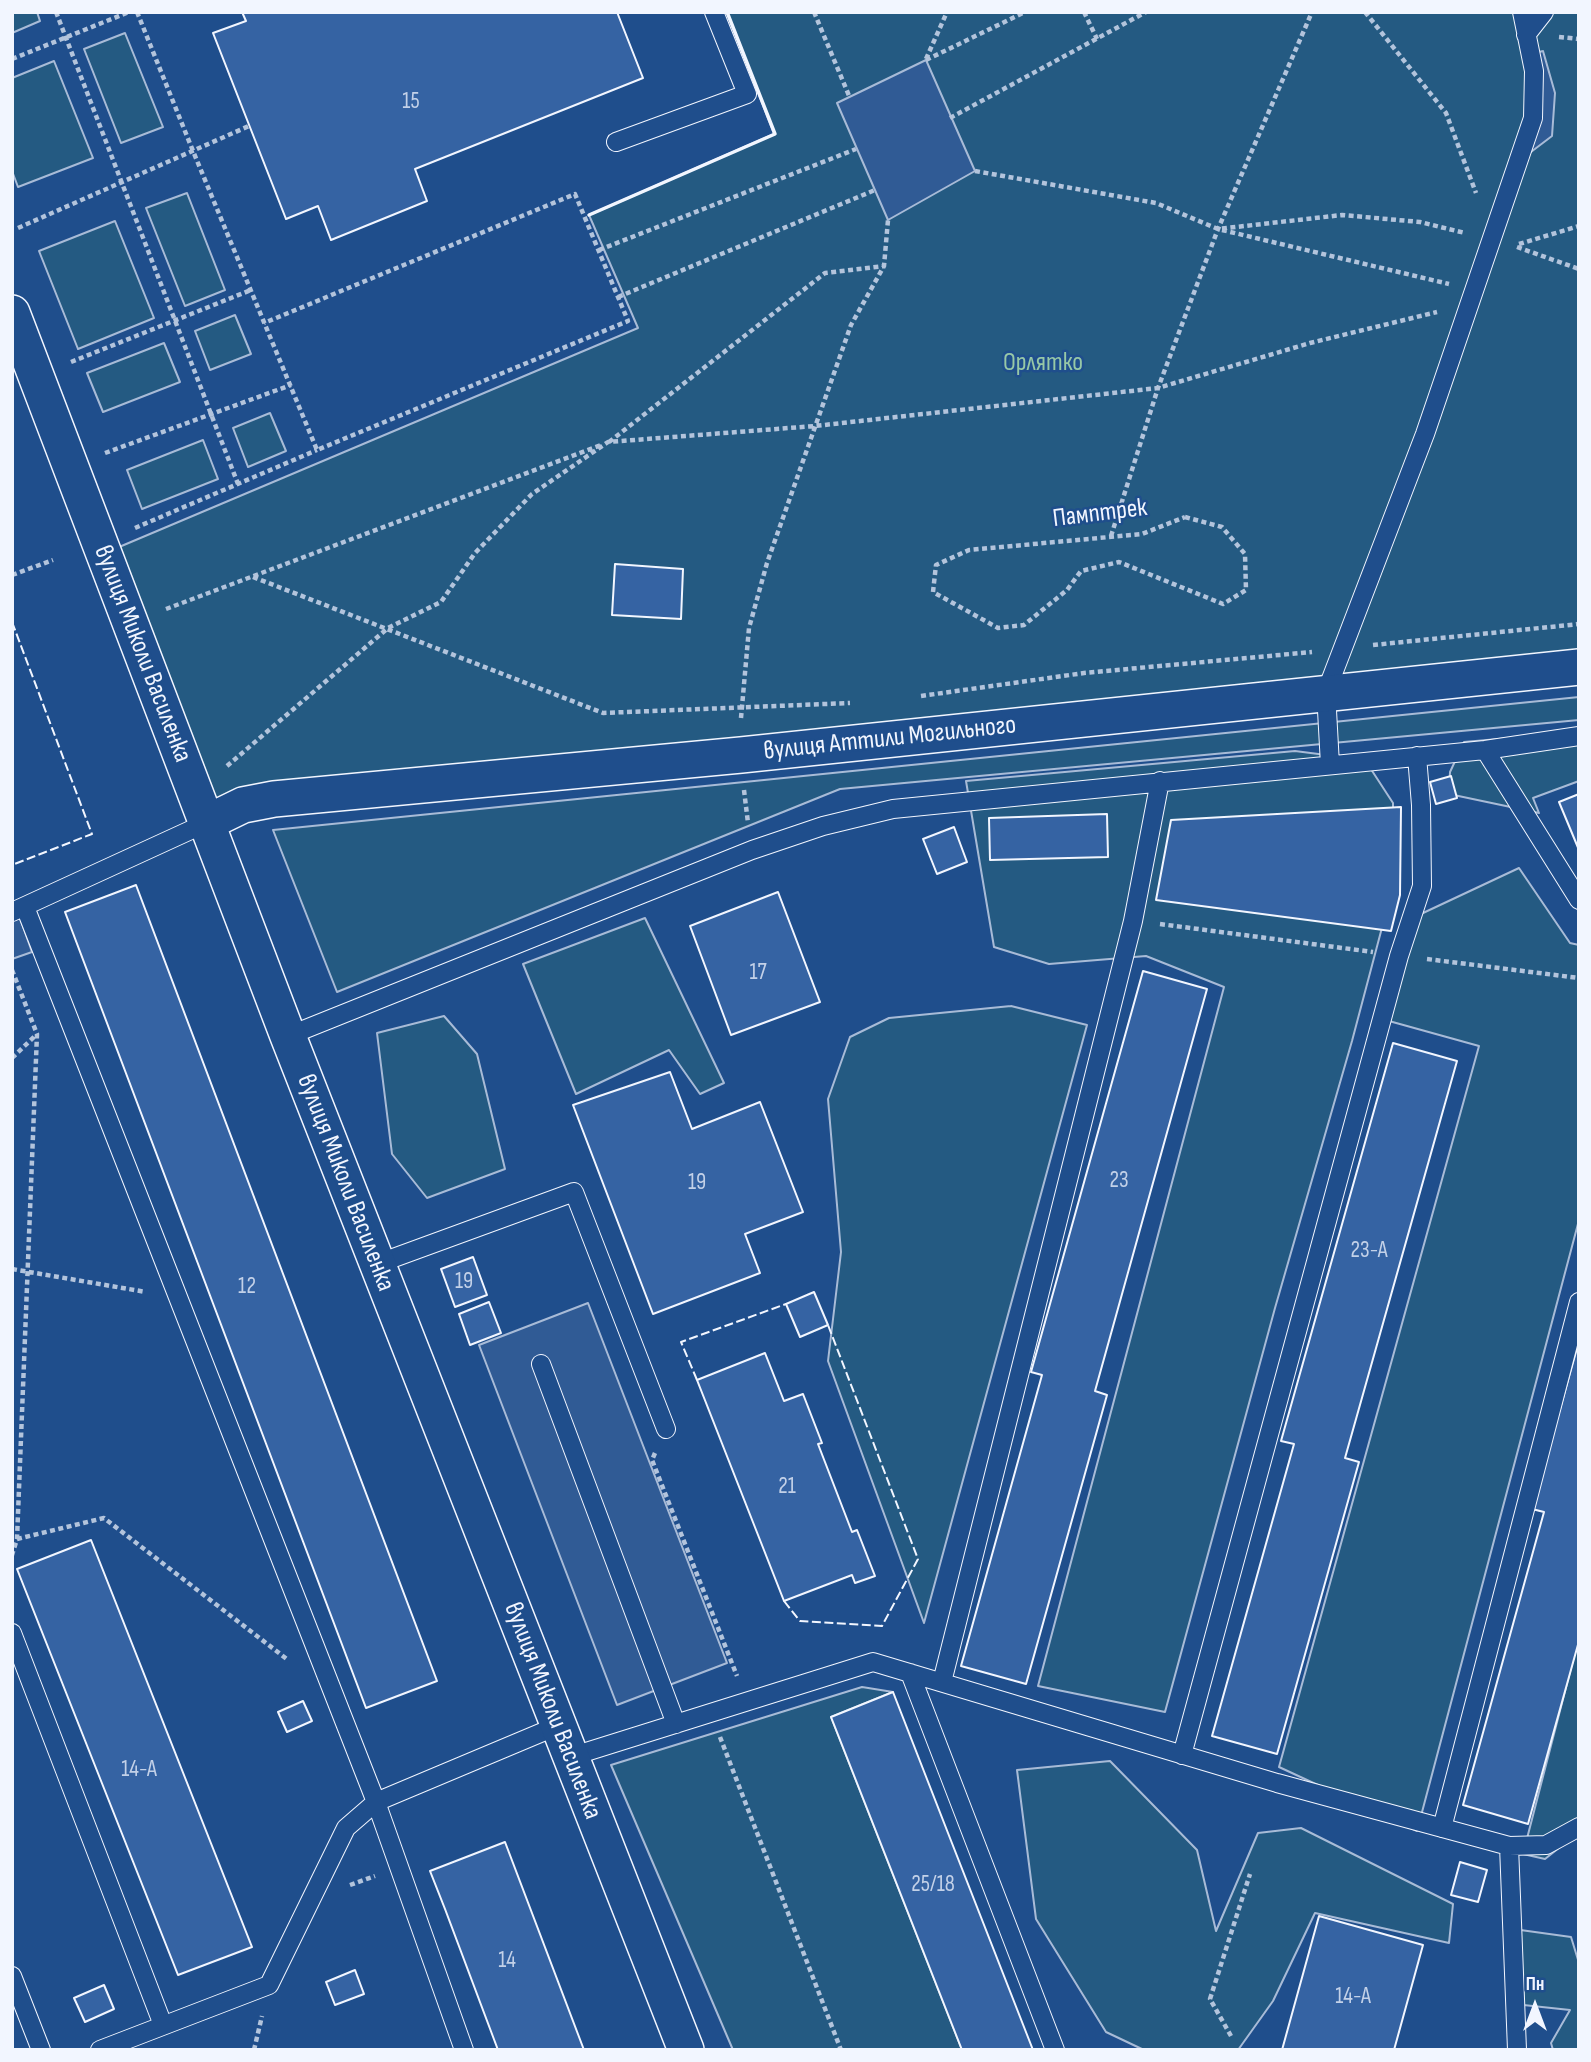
<!DOCTYPE html>
<meta charset="utf-8">
<style>
body{margin:0}
#map{position:relative;width:1591px;height:2062px;overflow:hidden;background:#1f4e8c;font-family:"Sofia Sans Condensed",sans-serif}
canvas{display:block}
.frame{position:absolute;inset:0;border:14px solid #f2f6ff;pointer-events:none}
.north{position:absolute;left:1500px;top:1971px;width:70px;height:70px;-webkit-text-stroke:5px #1f4e8c;paint-order:stroke;rotate:0deg;font-size:19px;font-weight:700;line-height:28px;text-align:center;color:#f2f6ff}
.north::after{content:'';display:block;margin:auto;width:24px;height:32px;background:#f2f6ff;clip-path:polygon(50% 0,100% 100%,50% 72%,0 100%)}
</style>
<div id="map">
<canvas width="1591" height="2062"></canvas>
<div class="frame"></div>
<div class="north">Пн</div>
</div>
<script>
const ctx = document.querySelector('canvas').getContext('2d');
ctx.lineJoin = 'round';
function paint(path, color) { ctx.fillStyle = color; ctx.fill(path, 'evenodd'); }
const shape = rows => new Path2D(rows.map(r => 'M' + r).join(''));
function strokePath(path, color, width, dash) { ctx.strokeStyle = color; ctx.lineWidth = width; ctx.lineCap = dash ? 'butt' : 'round'; ctx.setLineDash(dash || []); ctx.stroke(path); }
function drawText(font, color, halo, rows, align = 'center') {
  ctx.font = font + ' "Sofia Sans Condensed",sans-serif'; ctx.lineWidth = 5; ctx.setLineDash([]); ctx.textBaseline = 'middle'; ctx.strokeStyle = halo; ctx.fillStyle = color; for (const [text, x, y, turn = 0] of rows) {
    ctx.save(); ctx.translate(x, y); ctx.rotate((+turn || 0) * Math.PI / 180); ctx.textAlign = isNaN(turn) ? turn : align; if (halo) ctx.strokeText(text, 0, 0); ctx.fillText(text, 0, 0); ctx.restore();
  }
}
const green = shape([
 [12,12,37,12,40,21,12,33,12,12],
 [727,12,1579,12,1579,662,220,811,112,550,638,328,589,215,774,134,727,12],
 [125,33,163,127,121,143,84,49,125,33],
 [54,61,93,158,18,187,12,171,12,78,54,61],
 [187,193,225,290,185,306,146,208,187,193],
 [115,221,154,318,78,349,39,251,115,221],
 [235,315,251,354,210,370,195,331,235,315],
 [164,343,180,382,103,412,87,373,164,343],
 [270,413,286,451,248,467,233,428,270,413],
 [203,440,218,479,142,509,127,470,203,440],
 [1579,697,1579,720,840,789,337,992,273,830,1579,697],
 [1579,732,1579,781,1533,798,1539,813,1449,794,1450,772,1464,742,1579,732],
 [1295,751,1365,760,1393,803,1393,886,1352,1041,1275,1308,1165,1712,1038,1686,1224,987,1146,956,1049,964,994,947,966,781,1295,751],
 [1519,868,1570,943,1579,945,1579,1220,1417,1831,1279,1767,1479,1046,1389,1021,1406,921,1519,868],
 [645,918,724,1083,700,1094,669,1050,576,1094,523,964,645,918],
 [1011,1006,1087,1025,924,1623,828,1361,841,1252,828,1099,850,1037,889,1018,1011,1006],
 [444,1016,477,1054,505,1169,427,1198,392,1154,377,1033,444,1016],
 [1579,1637,1579,1832,1545,1859,1523,1854,1579,1637],
 [862,1687,893,1692,831,1717,962,2050,733,2050,611,1765,862,1687],
 [1110,1761,1197,1850,1216,1931,1258,1833,1301,1828,1453,1904,1449,1943,1315,1913,1273,2001,1238,2050,1144,2050,1106,2032,1036,1919,1017,1770,1110,1761],
 [1506,1928,1571,1937,1579,1963,1579,2050,1553,2050,1551,2043,1570,2010,1514,2004,1506,1928]
]);
const parking = shape([
 [1543,51,1555,93,1552,136,1527,155,1531,54,1543,51],
 [926,60,975,171,888,220,837,103,926,60],
 [16,907,32,952,12,959,12,908,16,907],
 [588,1303,727,1663,617,1705,479,1345,588,1303]
]);
const building = shape([
 [242,12,617,12,643,78,415,169,427,201,331,240,318,206,286,219,213,33,246,21,242,12],
 [615,564,683,569,681,619,612,615,615,564],
 [1451,776,1457,798,1436,804,1430,782,1451,776],
 [1579,794,1579,850,1559,802,1579,794],
 [1401,807,1400,895,1391,931,1156,900,1171,820,1401,807],
 [1107,814,1108,857,990,860,989,818,1107,814],
 [954,827,967,862,937,874,923,839,954,827],
 [136,885,437,1681,366,1708,65,912,136,885],
 [778,892,820,1002,731,1035,690,926,778,892],
 [1143,971,1207,989,1095,1391,1107,1395,1026,1684,961,1666,1042,1375,1031,1372,1143,971],
 [1393,1043,1457,1061,1345,1458,1359,1462,1277,1754,1212,1736,1294,1444,1281,1441,1393,1043],
 [670,1072,692,1129,760,1102,803,1212,745,1234,760,1273,653,1314,573,1105,670,1072],
 [473,1257,487,1295,455,1307,441,1269,473,1257],
 [814,1292,828,1325,800,1337,786,1304,814,1292],
 [489,1302,501,1333,470,1345,459,1314,489,1302],
 [1579,1341,1579,1641,1528,1824,1463,1805,1544,1512,1532,1509,1579,1341],
 [765,1353,784,1401,803,1394,822,1443,818,1444,852,1532,857,1530,875,1576,855,1583,852,1575,784,1601,697,1380,765,1353],
 [91,1540,252,1947,178,1975,17,1569,91,1540],
 [893,1692,948,1833,1033,2050,962,2050,831,1717,893,1692],
 [303,1701,312,1721,287,1732,278,1712,303,1701],
 [505,1842,584,2050,498,2050,445,1909,430,1871,505,1842],
 [1460,1862,1487,1870,1478,1902,1451,1895,1460,1862],
 [1319,1916,1423,1945,1394,2050,1282,2050,1319,1916],
 [355,1970,364,1994,335,2005,326,1982,355,1970],
 [104,1985,114,2009,85,2022,74,1998,104,1985]
]);
const path = shape([
 [56,12,238,484],
 [137,12,193,151,317,450,628,321,575,194,264,323],
 [814,12,850,98],
 [1084,12,1097,39],
 [1365,12,1446,113,1476,193],
 [1559,37,1579,39],
 [12,59,129,12],
 [926,59,947,12],
 [926,60,1025,12],
 [950,118,1146,12],
 [975,171,1156,203,1218,229,1342,215,1420,222,1465,233],
 [18,228,249,126],
 [1222,230,1449,284],
 [1519,244,1579,226],
 [1517,247,1579,269],
 [599,250,856,149],
 [618,297,875,190],
 [71,362,251,290],
 [609,442,825,273,884,266],
 [105,453,291,385],
 [1185,517,1222,527,1245,554,1246,590,1223,604,1119,562,1081,571,1067,590,1024,625,998,628,933,592,936,565,969,550,1142,534,1185,517],
 [135,528,317,450],
 [1111,536,1158,388,1218,229,1312,12],
 [12,575,53,560],
 [253,577,603,713,850,703],
 [166,609,601,445],
 [1373,645,1579,624],
 [921,696,1084,673,1312,652],
 [741,718,749,628,767,563,851,325,884,266,888,220],
 [227,766,388,628,441,602,475,553,532,494,608,442,815,426,1158,388,1310,343,1437,312],
 [744,790,748,823],
 [1160,924,1373,952],
 [1427,959,1579,978],
 [12,970,37,1034,17,1539,12,1555],
 [12,1058,36,1035],
 [12,1269,146,1292],
 [655,1453,652,1460,737,1676],
 [17,1539,104,1518,288,1660],
 [720,1737,841,2050],
 [350,1885,375,1876],
 [1231,2036,1210,1999,1250,1874],
 [254,2050,262,2016]
]);
const service = shape([
 [1526,35,1544,12],
 [616,142,747,94,714,12],
 [1485,750,1579,900],
 [1330,765,1326,692,1425,434,1533,118,1534,71,1522,12],
 [25,907,376,1802,464,2050],
 [12,912,206,823],
 [288,1036,752,850,823,826,893,809,1485,750,1579,736],
 [377,1264,574,1192,666,1429],
 [541,1364,676,1724],
 [12,1633,163,2025],
 [910,1673,1055,2050],
 [942,1682,1133,921,1160,781],
 [1182,1755,1399,956,1422,886,1421,805,1417,756],
 [570,1757,873,1662,1277,1783,1509,1846,1546,1845,1579,1827],
 [1442,1828,1579,1302],
 [1509,1846,1517,2050],
 [12,1976,41,2050],
 [100,2050,269,1985,346,1828,376,1802,557,1726]
]);
const minor = shape([
 [12,313,288,1036,686,2050],
 [206,823,243,805,274,799,741,755,1579,667]
]);
const fence = shape([
 [12,622,92,834,12,865],
 [697,1380,681,1342,786,1304],
 [784,1601,800,1621,882,1626,918,1559,828,1325]
]);
const wall = shape([
 [589,215,775,134,727,12]
]);
const numberNames = [
 ["15",411,102],
 ["17",758,973],
 ["23",1119,1181],
 ["19",697,1183],
 ["23-А",1369,1251],
 ["19",464,1282],
 ["12",247,1287],
 ["21",787,1487],
 ["14-А",139,1770],
 ["25/18",933,1885],
 ["14",507,1961],
 ["14-А",1353,1997]
];
const parkNames = [
 ["Орлятко",1043,363]
];
const streetNames = [
 ["Памптрек",1100,514,-7],
 ["вулиця Миколи Василенка",142,654,69],
 ["вулиця Аттили Могильного",890,739,-6],
 ["вулиця Миколи Василенка",345,1183,69],
 ["вулиця Миколи Василенка",552,1711,69]
];
paint(green, '#245a82');
strokePath(green, '#a8bbd7', 2);
paint(parking, '#305b95');
strokePath(parking, '#a8bbd7', 2);
paint(building, '#3563a3');
strokePath(building, '#f2f6ff', 2);
strokePath(service, '#f2f6ff', 20);
strokePath(minor, '#f2f6ff', 38);
strokePath(path, '#b3c4dc', 4.5, [5, 3.5]);
strokePath(service, '#1f4e8c', 18);
strokePath(minor, '#1f4e8c', 35);
strokePath(fence, '#f2f6ff', 2, [9, 3.5]);
strokePath(wall, '#f2f6ff', 3.5);
drawText('23px', '#c3d1e8', null, numberNames);
drawText('26px', '#97c8a6', '#1f4e8c', parkNames);
drawText('26px', '#f2f6ff', '#1f4e8c', streetNames);
</script>
